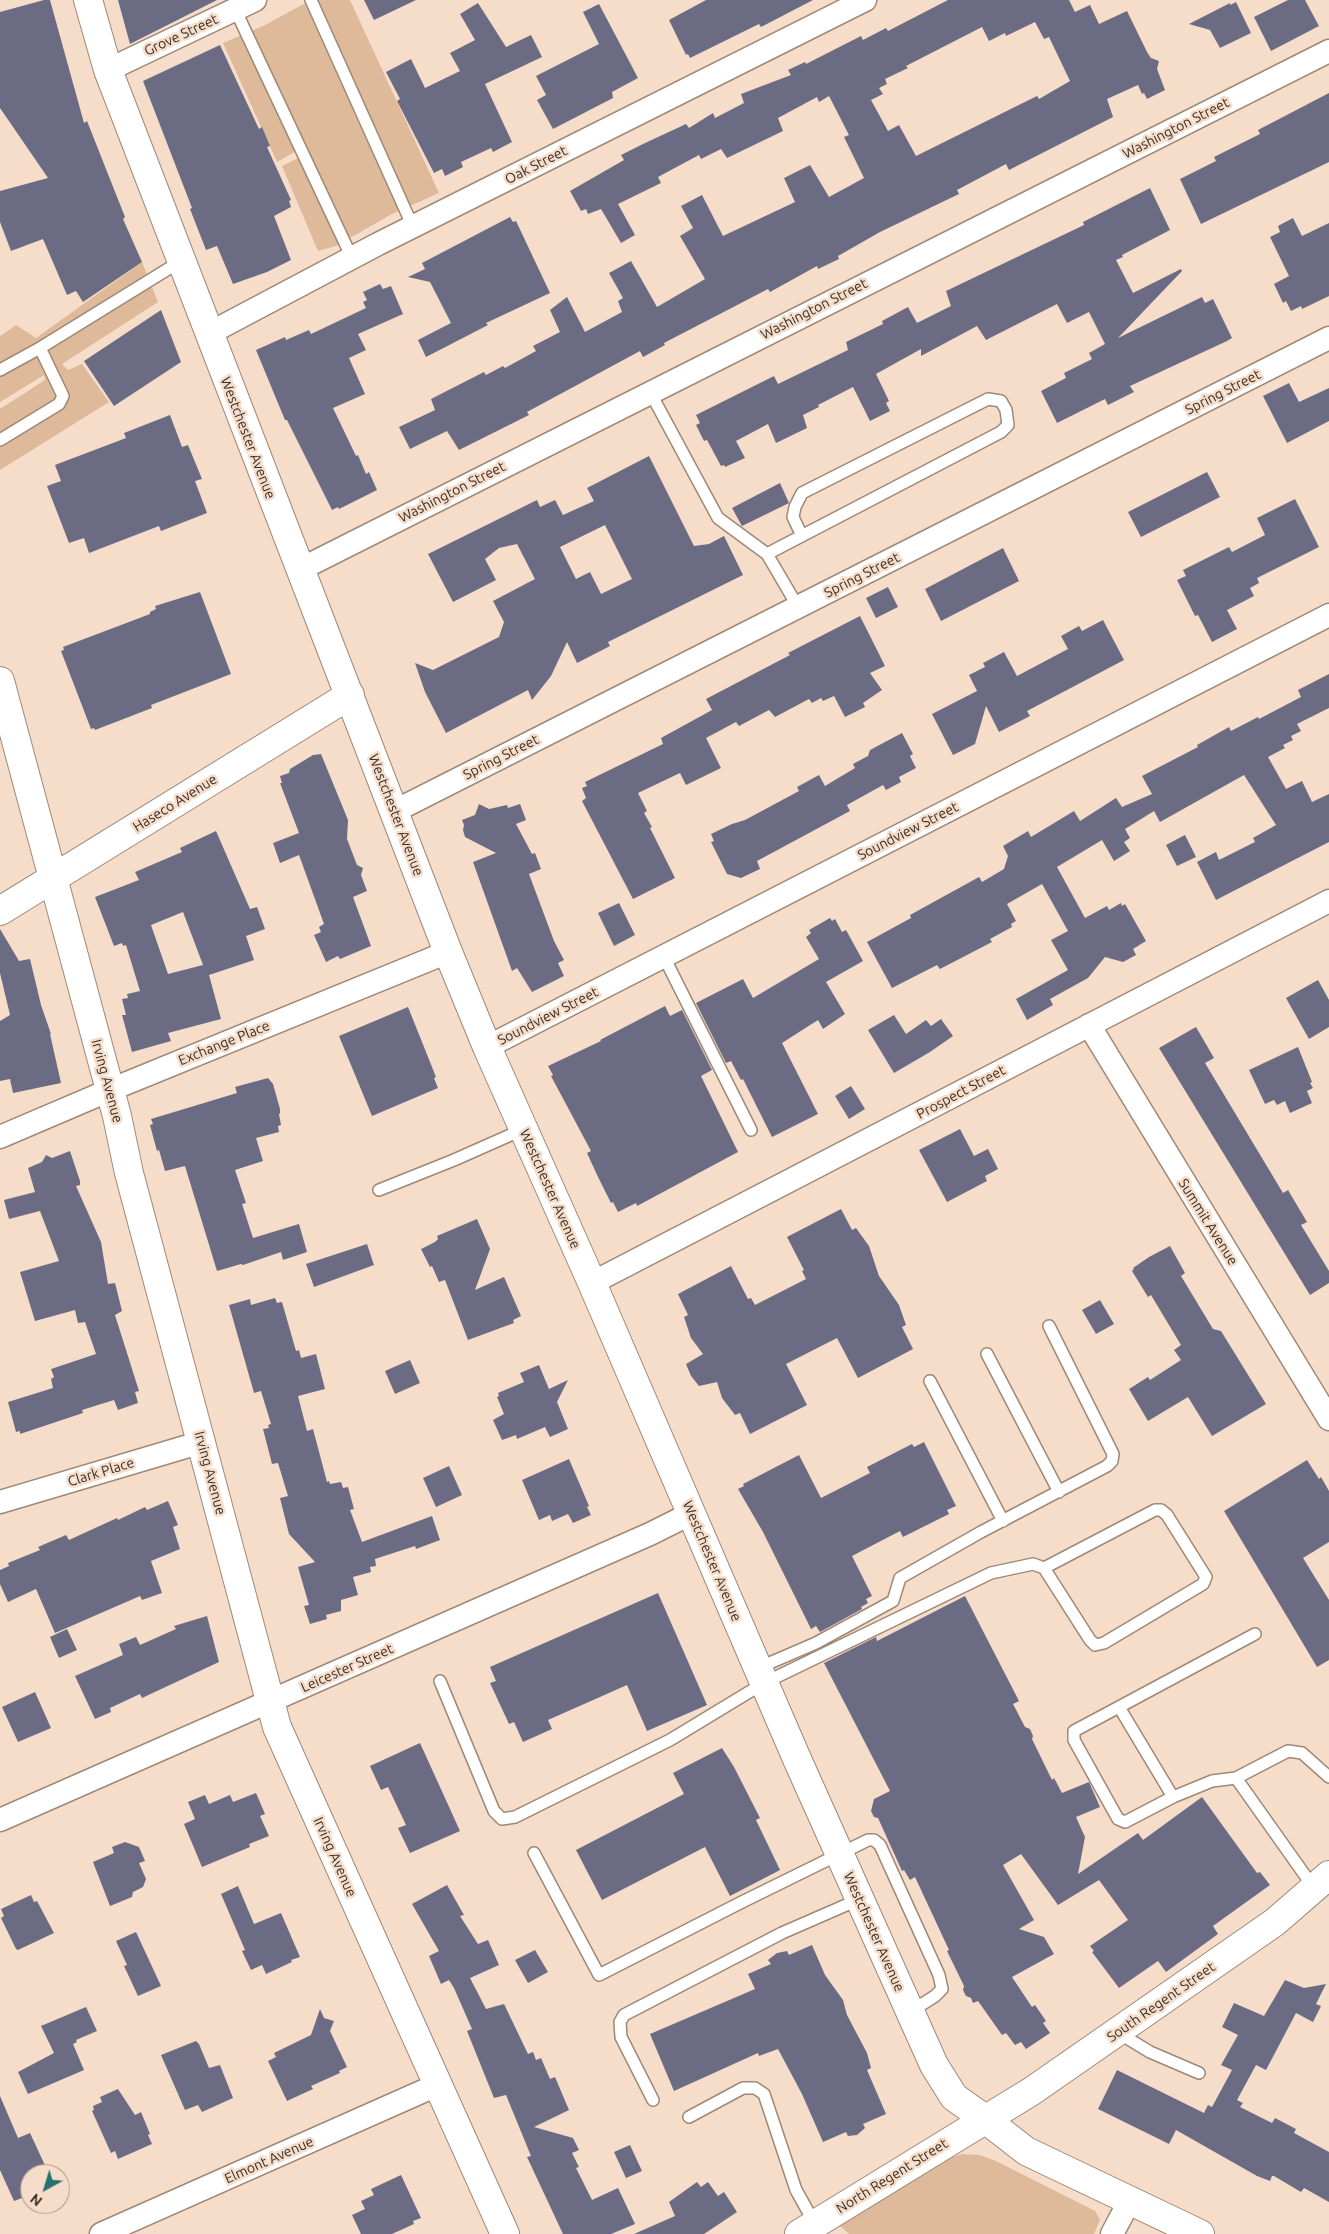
<!DOCTYPE html>
<style>
body{margin:0}
#map{position:relative;width:1329px;height:2234px;overflow:hidden;background:#f6ddca;font-family:Ubuntu,sans-serif}
canvas{display:block}
.north{position:absolute;left:20px;top:2164px;width:50px;height:50px;box-sizing:border-box;background:#f6ddca;border:1px solid #aa9789;border-radius:50%;rotate:219deg;font-size:14px;font-weight:700;line-height:20px;text-align:center;color:#372e27}
.north::after{content:'';display:block;margin:auto;width:18px;height:22px;background:#277171;clip-path:polygon(50% 0,100% 100%,50% 72%,0 100%)}
</style>
<div id="map">
<canvas width="1329" height="2234"></canvas>
<div class="north">N</div>
</div>
<script>
const ctx = document.querySelector('canvas').getContext('2d');
ctx.lineJoin = 'round';
function paint(path, color) { ctx.fillStyle = color; ctx.fill(path, 'evenodd'); }
const shape = rows => new Path2D(rows.map(r => 'M' + r).join(''));
function strokePath(path, color, width, dash) { ctx.strokeStyle = color; ctx.lineWidth = width; ctx.lineCap = dash ? 'butt' : 'round'; ctx.setLineDash(dash || []); ctx.stroke(path); }
function drawText(font, color, halo, rows, align = 'center') {
  ctx.font = font + ' Ubuntu,sans-serif'; ctx.lineWidth = 5; ctx.setLineDash([]); ctx.textBaseline = 'middle'; ctx.strokeStyle = halo; ctx.fillStyle = color; for (const [text, x, y, turn = 0] of rows) {
    ctx.save(); ctx.translate(x, y); ctx.rotate((+turn || 0) * Math.PI / 180); ctx.textAlign = isNaN(turn) ? turn : align; if (halo) ctx.strokeText(text, 0, 0); ctx.fillText(text, 0, 0); ctx.restore();
  }
}
const green = shape([
 [311,0,350,0,439,193,392,214,336,246,318,251,282,166,298,158,296,151,277,162,223,43,265,25],
 [142,262,158,302,62,364,68,370,82,364,109,402,0,470,0,409,45,380,44,375,0,402,0,336,16,325,36,338],
 [962,2154,980,2155,996,2161,1095,2211,1100,2220,1094,2234,849,2234,840,2226,945,2160]
]);
const building = shape([
 [44,0,50,0,84,123,87,121,125,217,123,219,142,262,83,302,76,291,67,295,43,239,11,251,0,222,0,191,48,178,0,108,0,12],
 [118,0,217,0,130,44],
 [364,0,416,0,374,20],
 [706,0,813,0,761,27,759,24,690,58,688,54,686,55,669,20],
 [948,0,1069,0,1075,12,1090,5,1099,24,1127,11,1147,52,1151,58,1159,61,1157,69,1165,90,1147,99,1144,93,1142,94,1138,85,1107,99,1113,117,1009,170,1006,164,957,190,959,194,880,232,838,256,839,259,818,269,817,266,770,292,768,289,664,343,665,345,643,357,640,351,527,412,529,415,459,450,447,431,410,449,399,427,435,410,431,399,484,372,486,375,503,366,505,368,536,351,533,346,560,332,550,310,567,297,585,332,622,312,618,301,623,298,609,273,631,261,657,307,705,279,680,236,693,228,681,206,702,195,723,236,795,202,784,178,810,165,829,197,864,178,844,137,849,135,829,96,819,102,817,97,778,118,783,131,727,158,721,149,701,159,699,155,658,177,661,183,618,204,635,235,621,243,601,209,588,214,586,209,581,211,570,191,624,160,621,155,643,144,686,124,689,128,713,113,715,118,744,103,741,94,791,75,788,70,805,62,806,64,861,36,863,40,886,28,888,31],
 [1035,22,1044,39,1049,37,1070,81,1039,99,1037,96,916,156,899,125,888,131,871,100,883,94,879,88,887,84,885,79,908,68,906,66,982,27,989,41,1005,33,1006,36],
 [1288,0,1305,0,1319,26,1271,51,1254,17],
 [1236,2,1251,33,1220,48,1210,30,1189,24,1230,3,1230,5],
 [478,3,506,47,531,35,542,57,485,84,512,142,493,152,491,148,461,162,463,167,445,176,442,169,434,173,397,101,400,99,386,72,411,59,425,88,460,71,450,53,475,40,460,14],
 [599,4,638,78,612,92,613,98,553,129,537,100,546,95,536,76,599,44,583,12],
 [220,45,259,129,262,127,270,146,267,147,291,200,289,201,291,207,274,216,291,260,267,272,233,284,217,246,206,250,190,209,192,208,143,81],
 [1329,93,1329,162,1201,224,1180,179,1216,161,1214,157,1260,134,1258,130],
 [1150,188,1170,230,1122,255,1123,257,1116,260,1133,293,1181,269,1182,271,1118,338,1202,297,1205,303,1213,299,1232,338,1227,341,1130,386,1134,392,1108,405,1105,399,1057,423,1041,391,1066,378,1064,373,1092,359,1089,353,1105,344,1089,312,1067,323,1057,304,986,340,977,326,921,356,921,349,876,374,889,401,886,403,890,411,870,421,853,387,818,405,819,407,803,415,807,428,776,443,768,424,736,441,745,458,725,467,724,465,721,466,707,440,704,441,696,425,700,423,696,415,774,376,778,384,848,350,846,342,883,324,882,321,908,307,917,323,951,306,946,291,1084,225,1083,222],
 [510,217,513,222,516,221,550,293,486,323,488,325,426,357,418,340,451,323,430,282,408,277,425,269,422,263],
 [1293,218,1302,236,1329,223,1329,296,1302,309,1301,306,1291,311,1286,301,1283,303,1274,284,1289,276,1270,237,1280,232,1278,226],
 [380,284,383,289,391,286,403,314,358,334,366,350,349,358,365,394,333,408,356,456,358,455,366,474,369,472,377,490,339,509,338,507,332,510,287,420,285,420,256,350,285,337,286,340,309,330,311,334,366,308,363,302,367,300,363,292],
 [161,310,181,362,114,406,84,361],
 [1289,383,1299,402,1329,388,1329,421,1287,443,1263,396],
 [170,415,182,447,188,445,202,479,195,481,207,513,161,531,159,526,89,553,84,538,69,543,47,486,61,481,55,465,126,438,124,433],
 [649,456,694,546,709,544,724,536,743,575,608,642,610,646,577,663,567,642,551,676,532,700,528,690,446,733,425,692,415,663,433,670,499,637,504,622,493,601,535,579,517,544,499,548,485,559,496,580,453,602,428,554,537,500,540,507,555,500,563,515,594,501,587,488],
 [605,525,632,579,601,594,590,572,576,579,560,547],
 [1207,472,1220,497,1141,537,1128,512],
 [780,483,789,503,742,526,732,508],
 [1295,499,1319,547,1257,578,1259,583,1250,588,1254,596,1227,610,1237,629,1212,642,1198,615,1195,616,1177,580,1186,576,1183,570,1229,547,1232,552,1265,535,1257,518],
 [1003,548,1019,581,941,621,925,589],
 [888,587,898,607,876,618,866,598],
 [200,592,231,674,151,705,152,708,95,730,94,728,91,729,61,651,64,650,63,647,150,614,150,612,156,609,155,606],
 [860,616,885,666,870,673,882,690,863,703,865,707,845,717,834,696,823,701,821,698,812,703,809,699,775,717,769,710,739,726,736,722,706,738,721,768,686,785,680,773,638,793,647,811,644,813,652,827,650,828,675,878,633,899,582,801,586,798,582,788,587,786,585,782,663,744,661,738,712,710,706,699,790,655,788,653],
 [1103,620,1124,660,1027,711,1030,716,999,732,986,706,975,744,953,755,932,714,977,691,969,675,985,667,983,663,1004,652,1017,676,1068,649,1061,636,1079,626,1082,631],
 [1329,674,1329,708,1297,724,1301,731,1291,736,1293,740,1283,745,1285,748,1268,757,1286,789,1302,781,1312,802,1329,794,1329,842,1216,900,1197,862,1216,852,1219,860,1255,842,1253,838,1276,825,1244,775,1160,822,1154,811,1125,829,1130,838,1124,842,1130,851,1114,861,1102,840,1057,867,1085,918,1107,906,1109,910,1121,903,1122,906,1125,904,1146,941,1133,949,1136,955,1123,962,1105,957,1088,978,1050,999,1053,1005,1027,1020,1016,999,1068,970,1051,940,1068,931,1042,884,1007,904,1016,921,1011,924,1012,927,990,939,992,942,940,969,937,965,892,988,867,942,911,918,910,915,979,877,982,882,1004,869,1008,856,1003,846,1028,831,1031,837,1074,811,1080,821,1116,798,1122,807,1152,794,1142,776,1198,747,1197,745,1229,727,1231,731,1258,717,1259,719,1301,697,1298,690],
 [902,733,913,754,910,756,916,768,899,777,901,782,886,790,883,785,847,805,850,811,757,861,760,869,741,878,727,874,711,842,714,841,711,834,732,824,745,820,799,791,797,787,819,775,825,786,855,768,853,764,868,756,870,750],
 [321,754,348,820,347,839,357,865,363,868,361,875,367,891,353,897,371,946,340,959,338,956,326,962,314,935,321,932,319,927,324,924,299,855,280,863,273,843,299,833,280,783,282,783,280,776,289,773,290,769,313,755],
 [479,804,489,809,507,805,508,808,520,804,526,820,516,824,532,854,535,853,541,869,529,874,554,941,564,960,558,963,564,976,532,992,517,968,512,971,473,862,496,853,465,837,463,830,464,825,462,820,475,815],
 [216,831,250,909,257,907,265,929,246,936,254,960,209,975,221,1019,168,1033,171,1041,132,1052,122,1015,126,1015,122,999,128,998,127,994,140,991,126,945,123,946,122,943,114,946,95,897,139,880,135,872,182,852,180,848],
 [183,912,203,965,168,974,151,925],
 [1185,835,1196,857,1177,866,1166,845],
 [619,903,635,935,614,946,598,913],
 [830,918,832,921,835,919,842,932,846,930,863,961,826,982,845,1014,823,1029,818,1020,782,1043,818,1114,772,1137,743,1079,741,1080,731,1061,726,1063,696,1003,743,979,753,998,819,959,806,937,811,933,809,930],
 [0,929,19,961,30,959,41,1005,51,1034,50,1034,61,1083,13,1093,10,1079,0,1081,0,1021,10,1015,0,973],
 [1318,980,1329,1000,1329,1027,1309,1039,1286,998],
 [665,1006,670,1016,682,1010,712,1070,701,1076,738,1152,637,1206,636,1203,618,1212,613,1202,611,1203,598,1177,587,1153,591,1151,551,1076,553,1075,548,1066,601,1041,600,1040],
 [408,1007,436,1077,434,1078,438,1088,372,1116,339,1036],
 [894,1015,906,1034,926,1020,931,1026,941,1019,953,1036,930,1052,894,1073,868,1030],
 [1196,1027,1214,1058,1205,1063,1283,1193,1288,1190,1307,1222,1301,1225,1329,1271,1329,1283,1310,1295,1159,1048],
 [1298,1047,1312,1082,1310,1083,1313,1088,1307,1091,1312,1103,1290,1113,1285,1101,1277,1105,1274,1100,1265,1104,1249,1070],
 [268,1078,273,1084,280,1109,280,1113,279,1114,281,1125,278,1126,279,1132,256,1138,263,1161,235,1170,246,1203,242,1204,253,1238,299,1224,307,1252,283,1260,281,1252,243,1265,241,1264,217,1271,185,1166,165,1171,159,1150,157,1151,150,1125,153,1124,151,1119,237,1093,235,1087],
 [851,1086,865,1109,849,1119,835,1096],
 [960,1129,974,1156,988,1149,998,1169,985,1176,987,1181,947,1202,919,1150],
 [70,1151,80,1181,80,1185,76,1186,101,1242,108,1284,115,1283,122,1311,115,1315,139,1391,135,1392,138,1403,118,1410,114,1400,82,1410,83,1413,20,1434,20,1431,16,1432,8,1402,53,1388,51,1379,54,1377,51,1369,96,1354,85,1322,78,1323,75,1310,35,1321,20,1272,59,1261,40,1211,9,1219,4,1200,35,1192,28,1168,42,1162,46,1155,52,1158],
 [841,1209,852,1230,856,1228,869,1246,879,1276,899,1305,906,1325,902,1327,913,1349,858,1378,837,1338,786,1364,807,1405,750,1434,740,1413,735,1415,722,1398,717,1382,699,1386,691,1376,686,1364,703,1354,691,1338,684,1317,688,1315,678,1294,731,1266,748,1299,751,1298,755,1305,806,1279,802,1271,804,1270,787,1237],
 [477,1219,490,1249,475,1290,504,1277,521,1316,513,1320,514,1323,468,1340,445,1280,439,1282,432,1266,430,1267,421,1249,435,1242,438,1239,437,1236],
 [367,1244,374,1265,314,1287,306,1264],
 [1170,1246,1185,1273,1181,1276,1213,1329,1221,1331,1266,1404,1212,1436,1188,1397,1148,1421,1129,1389,1148,1377,1150,1380,1181,1360,1174,1350,1181,1345,1151,1295,1148,1297,1132,1271,1134,1269,1133,1268,1149,1257],
 [275,1298,277,1303,282,1302,296,1351,299,1350,301,1358,316,1354,325,1389,298,1396,307,1431,313,1429,327,1482,329,1481,330,1484,341,1482,343,1488,348,1487,354,1509,350,1510,362,1542,432,1516,440,1540,416,1549,415,1546,375,1559,376,1566,370,1567,371,1572,353,1577,358,1595,341,1600,341,1611,326,1615,327,1619,310,1624,304,1606,309,1605,298,1567,315,1562,289,1534,280,1498,288,1496,278,1463,272,1464,263,1429,269,1428,268,1425,271,1424,261,1391,254,1393,229,1305,250,1299,251,1305],
 [1100,1300,1114,1324,1096,1334,1082,1310],
 [410,1360,420,1383,395,1394,385,1371],
 [539,1365,549,1389,568,1380,557,1402,568,1429,550,1437,545,1427,517,1439,516,1435,502,1440,493,1420,504,1414,497,1397,499,1396,498,1393,524,1382,520,1373],
 [924,1442,956,1506,947,1510,949,1514,903,1537,900,1531,852,1556,872,1596,866,1599,868,1603,861,1607,862,1609,820,1632,816,1626,811,1629,763,1532,738,1489,744,1486,743,1484,799,1455,821,1498,870,1473,867,1467,912,1444,914,1447],
 [569,1459,589,1506,587,1507,591,1515,573,1523,568,1514,552,1521,550,1515,539,1520,522,1480],
 [1307,1460,1319,1479,1321,1477,1329,1491,1329,1542,1303,1558,1329,1600,1329,1660,1317,1667,1224,1511],
 [449,1466,462,1495,436,1507,423,1478],
 [168,1501,178,1525,173,1527,180,1549,151,1561,162,1593,142,1600,140,1596,55,1633,36,1589,8,1602,0,1584,0,1570,9,1566,8,1563,40,1550,38,1547,66,1535,69,1540,117,1518,118,1520,145,1507,147,1510],
 [658,1593,707,1705,647,1731,627,1685,548,1720,552,1729,523,1742,514,1722,509,1724,490,1683,496,1681,490,1667],
 [965,1596,1019,1701,1013,1704,1025,1727,1030,1729,1033,1736,1032,1739,1052,1780,1054,1778,1062,1793,1089,1782,1100,1807,1076,1817,1085,1837,1078,1874,1138,1833,1143,1840,1202,1797,1257,1873,1260,1872,1270,1885,1213,1926,1218,1934,1166,1972,1158,1961,1119,1988,1092,1952,1094,1951,1090,1946,1128,1920,1099,1880,1058,1905,1021,1854,1003,1865,1034,1920,1019,1929,1044,1937,1054,1954,1012,1977,1032,2007,1035,2005,1046,2021,1043,2023,1050,2033,1026,2049,1021,2042,1015,2045,1006,2033,1002,2035,978,2001,973,2003,971,1998,966,1996,963,1990,964,1986,947,1951,949,1950,915,1877,910,1880,904,1870,902,1871,878,1818,874,1817,871,1811,874,1799,890,1791,824,1663,876,1637,877,1641],
 [207,1616,219,1662,142,1698,140,1694,110,1708,111,1712,95,1719,75,1676,123,1655,119,1644,136,1637,140,1645,176,1629,174,1626],
 [67,1629,77,1650,59,1658,50,1637],
 [35,1692,51,1728,18,1742,2,1707],
 [420,1743,460,1831,410,1853,398,1828,406,1825,388,1787,381,1790,370,1766],
 [722,1748,734,1767,760,1818,756,1820,780,1870,730,1896,705,1847,602,1900,576,1850,684,1794,673,1773],
 [256,1793,265,1814,260,1816,269,1836,249,1844,250,1847,202,1867,184,1824,195,1819,188,1802,205,1795,209,1804,230,1795,233,1802],
 [125,1842,139,1847,145,1861,139,1863,146,1879,143,1887,133,1892,132,1897,110,1906,93,1862,114,1853,112,1847],
 [447,1885,464,1915,460,1916,478,1944,488,1940,499,1965,470,1978,486,2009,504,2004,528,2054,533,2052,536,2060,541,2058,550,2079,555,2077,569,2110,534,2127,573,2138,579,2150,572,2153,579,2167,576,2168,592,2200,618,2188,635,2224,611,2234,563,2234,527,2157,531,2156,506,2095,494,2098,467,2031,472,2029,454,1988,449,1980,441,1984,429,1956,439,1951,412,1904],
 [238,1886,254,1924,281,1913,300,1957,291,1960,292,1962,266,1974,262,1965,251,1970,242,1951,245,1950,221,1894],
 [31,1895,34,1902,37,1901,54,1933,18,1950,16,1949,1,1918,4,1916,1,1909],
 [136,1932,161,1986,138,1996,124,1966,127,1965,116,1941],
 [812,1945,825,1975,843,2000,847,2015,867,2053,871,2068,867,2070,886,2114,863,2124,865,2128,857,2135,848,2136,846,2132,823,2142,802,2094,778,2049,759,2056,758,2053,674,2091,650,2034,755,1989,748,1974,771,1964,768,1960,777,1953,787,1951,789,1955],
 [535,1950,548,1972,528,1983,515,1960],
 [1285,1980,1304,1988,1326,1984,1316,2004,1321,2006,1313,2022,1296,2013,1266,2070,1256,2065,1237,2100,1243,2103,1240,2107,1272,2123,1275,2118,1296,2129,1294,2133,1329,2152,1329,2202,1304,2188,1301,2192,1274,2176,1272,2176,1270,2181,1257,2176,1176,2130,1169,2144,1098,2109,1117,2070,1204,2113,1208,2105,1212,2107,1232,2070,1221,2065,1238,2035,1222,2027,1234,2003,1264,2016],
 [86,2007,97,2031,76,2040,77,2042,73,2044,84,2070,28,2094,18,2072,54,2053,41,2026],
 [320,2009,324,2018,334,2021,330,2031,347,2067,339,2071,340,2073,311,2086,313,2089,287,2101,268,2061,276,2057,274,2053,311,2035],
 [196,2041,199,2044,209,2068,220,2065,233,2098,202,2112,198,2105,185,2110,161,2055],
 [118,2089,135,2115,141,2112,150,2134,148,2135,152,2144,118,2159,115,2151,111,2153,92,2111,94,2110,93,2106,102,2102,100,2097],
 [0,2096,18,2138,30,2133,49,2174,30,2174,30,2195,14,2201,0,2170],
 [630,2145,642,2171,626,2178,614,2152],
 [401,2175,421,2218,413,2221,414,2224,392,2234,361,2234,352,2215,365,2209,361,2201,374,2195,371,2189],
 [697,2182,701,2187,708,2182,718,2196,724,2192,737,2212,704,2234,634,2234,675,2216,669,2202]
]);
const service = shape([
 [311,0,413,227],
 [235,9,352,258],
 [0,370,40,348,181,261],
 [650,392,718,518,767,554,798,607],
 [0,440,59,404,63,396,40,348],
 [767,554,1001,432,1008,425,1006,410,1001,401,988,399,802,493,795,507,793,517,802,536],
 [664,957,751,1130],
 [379,1190,454,1160,524,1129],
 [987,1354,1059,1492],
 [930,1381,1003,1521],
 [758,1668,816,1643,893,1601,900,1578,981,1532,1107,1466,1112,1461,1113,1454,1049,1326],
 [440,1681,494,1811,502,1819,515,1817,670,1740,764,1683,991,1573,1033,1564,1044,1568,1090,1640,1095,1645,1104,1643,1203,1584,1206,1577,1167,1515,1161,1510,1155,1510,1044,1568],
 [1119,1707,1255,1634],
 [1173,1797,1119,1707,1074,1731,1074,1740,1118,1819,1125,1822,1173,1797,1212,1781,1236,1778],
 [534,1853,599,1975,742,1902,868,1840,874,1840,880,1845,939,1975,942,1989,935,1996,910,2012],
 [1314,1888,1236,1778,1288,1751,1302,1753,1329,1777],
 [1117,2032,1150,2052,1199,2073],
 [653,2100,621,2037,620,2022,624,2015,782,1933,860,1899],
 [689,2117,743,2088,755,2088,764,2094,796,2190,815,2224]
]);
const minor = shape([
 [108,70,255,0],
 [208,334,378,244,865,0],
 [299,570,1329,51],
 [395,811,1329,338],
 [1089,1025,1329,1419],
 [487,1047,1329,615],
 [0,1137,110,1090,448,952],
 [592,1283,1329,901],
 [0,1502,202,1442],
 [0,1820,650,1534,692,1513],
 [101,2234,437,2085],
 [1112,2234,1130,2200]
]);
const tertiary = shape([
 [0,681,117,1116,129,1173,277,1727,505,2234],
 [0,911,350,695],
 [799,2234,1032,2091,1275,1922,1329,1875]
]);
const secondary = shape([
 [88,0,108,70,448,952,487,1047,592,1283,797,1759,934,2065,954,2097,985,2119,1026,2151,1200,2234]
]);
const streetNames = [
 ["Grove Street",181,35,-25],
 ["Washington Street",1176,128,-27],
 ["Oak Street",536,165,-27],
 ["Washington Street",814,309,-27],
 ["Spring Street",1223,392,-27],
 ["Westchester Avenue",248,438,69],
 ["Washington Street",452,492,-27],
 ["Spring Street",862,575,-27],
 ["Spring Street",501,757,-27],
 ["Haseco Avenue",175,803,-32],
 ["Westchester Avenue",396,815,69],
 ["Soundview Street",908,831,-27],
 ["Soundview Street",548,1016,-27],
 ["Exchange Place",224,1043,-22],
 ["Irving Avenue",107,1081,75],
 ["Prospect Street",961,1092,-28],
 ["Westchester Avenue",550,1189,66],
 ["Summit Avenue",1208,1222,58],
 ["Clark Place",101,1472,-17],
 ["Irving Avenue",210,1473,75],
 ["Westchester Avenue",712,1561,67],
 ["Leicester Street",347,1668,-24],
 ["Irving Avenue",335,1857,66],
 ["Westchester Avenue",874,1932,66],
 ["South Regent Street",1161,2002,-35],
 ["Elmont Avenue",269,2160,-24],
 ["North Regent Street",892,2176,-32]
];
paint(green, '#deb99a');
paint(building, '#6b6c84');
strokePath(service, '#9e8876', 14);
strokePath(minor, '#9e8876', 25);
strokePath(tertiary, '#9e8876', 30);
strokePath(secondary, '#9e8876', 30);
strokePath(service, '#fff', 11);
strokePath(minor, '#fff', 22);
strokePath(tertiary, '#fff', 28);
strokePath(secondary, '#fff', 28);
drawText('14px', '#372e27', '#f6ddca', streetNames);
</script>
